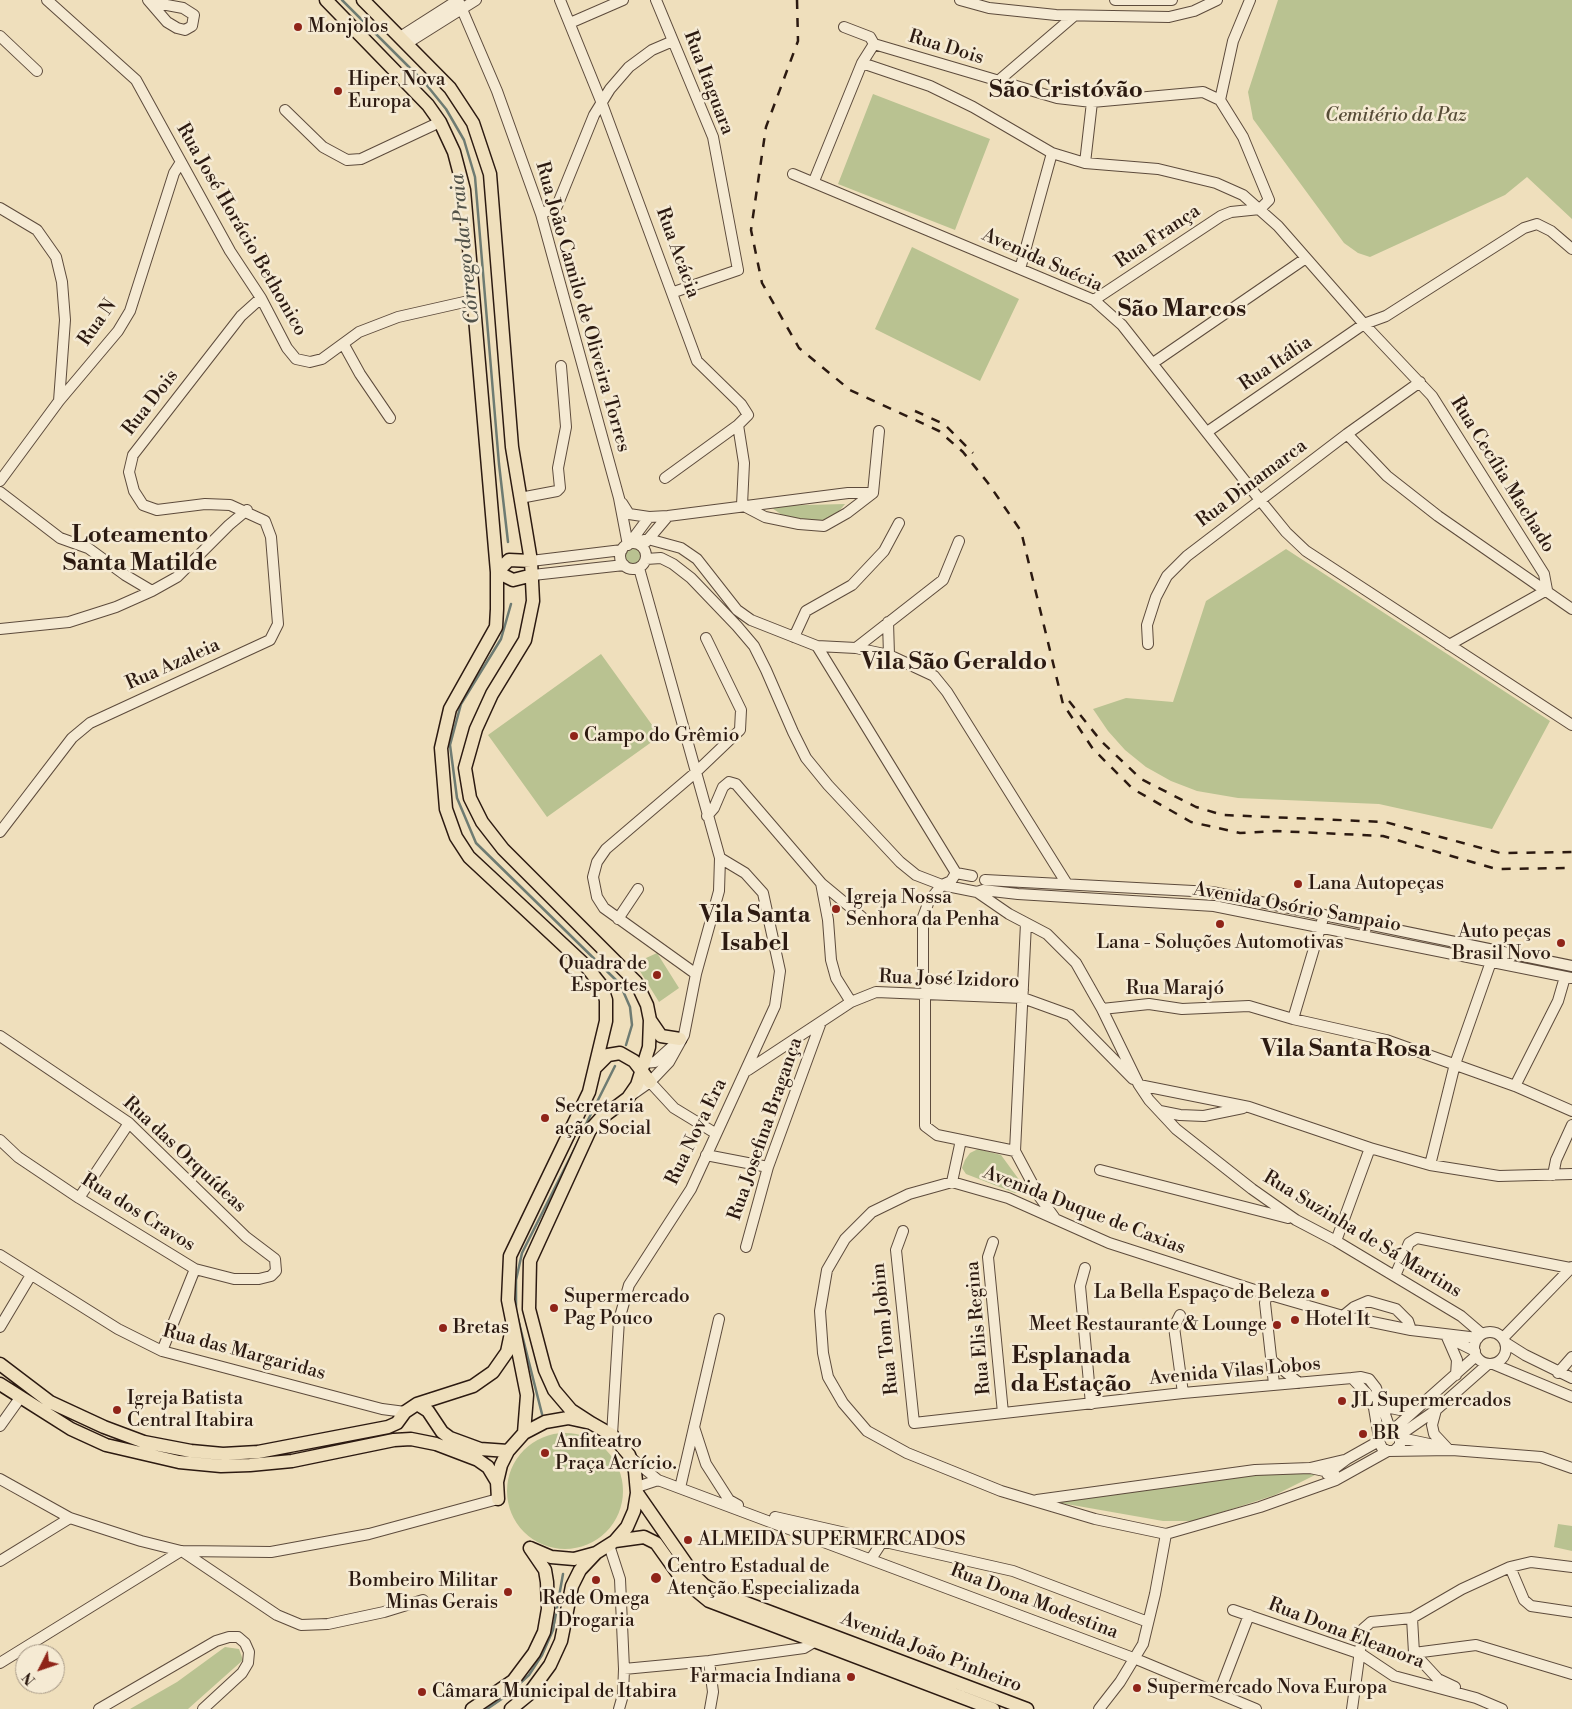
<!DOCTYPE html>
<meta charset="utf-8">
<style>
body{margin:0}
#map{position:relative;width:1572px;height:1709px;overflow:hidden;background:#efdfbc;font-family:"Libre Bodoni",serif}
canvas{display:block}
.north{position:absolute;left:15px;top:1644px;width:50px;height:50px;box-sizing:border-box;background:#f5ead3;border:1px solid #a59785;border-radius:50%;rotate:229deg;font-size:14px;font-weight:700;line-height:20px;text-align:center;color:#2c1a11}
.north::after{content:'';display:block;margin:auto;width:18px;height:22px;background:#8f2418;clip-path:polygon(50% 0,100% 100%,50% 72%,0 100%)}
</style>
<div id="map">
<canvas width="1572" height="1709"></canvas>
<div class="north">N</div>
</div>
<script>
const ctx = document.querySelector('canvas').getContext('2d');
ctx.lineJoin = 'round';
function paint(path, color) { ctx.fillStyle = color; ctx.fill(path, 'evenodd'); }
const shape = rows => new Path2D(rows.map(r => 'M' + r).join(''));
function strokePath(path, color, width, dash) { ctx.strokeStyle = color; ctx.lineWidth = width; ctx.lineCap = dash ? 'butt' : 'round'; ctx.setLineDash(dash || []); ctx.stroke(path); }
function drawText(font, color, halo, rows, align = 'center') {
  ctx.font = font + ' "Libre Bodoni",serif'; ctx.lineWidth = 5; ctx.setLineDash([]); ctx.textBaseline = 'middle'; ctx.strokeStyle = halo; ctx.fillStyle = color; for (const [text, x, y, turn = 0] of rows) {
    ctx.save(); ctx.translate(x, y); ctx.rotate((+turn || 0) * Math.PI / 180); ctx.textAlign = isNaN(turn) ? turn : align; if (halo) ctx.strokeText(text, 0, 0); ctx.fillText(text, 0, 0); ctx.restore();
  }
}
const green = shape([
 [1278,0,1572,0,1572,219,1527,177,1505,195,1370,257,1358,253,1344,243,1253,119,1248,92],
 [873,94,990,139,955,230,838,184],
 [912,247,1019,299,980,381,875,329],
 [845,504,836,515,822,520,805,522,788,519,769,506],
 '624 557a10 10 0 1 1 20 0a10 10 0 1 1-20 0Z',
 [1286,549,1550,721,1492,829,1379,804,1238,798,1197,791,1171,781,1146,767,1125,750,1108,731,1093,709,1126,698,1173,702,1206,601],
 [601,654,660,736,547,817,488,735],
 [657,953,679,988,659,1002,635,963],
 [978,1149,1001,1155,1023,1185,1020,1192,1015,1193,966,1174,962,1168,965,1160,970,1153],
 '507 1491a58 58 0 1 1 116 0a58 58 0 1 1-116 0Z',
 [1304,1471,1319,1473,1275,1495,1195,1521,1163,1521,1055,1502,1236,1477],
 [1558,1524,1572,1526,1572,1551,1554,1547],
 [225,1647,239,1649,243,1660,188,1709,130,1709,177,1682]
]);
const stream = shape([
 [342,0,425,83,446,109,464,140,475,177,499,464,508,542],
 [511,604,501,639,461,704,450,745,457,798,476,843,620,984,630,1007,632,1025,626,1045],
 [584,1128,615,1066],
 [542,1414,516,1311,516,1280,522,1253,580,1138],
 [487,1709,506,1696,529,1675,542,1655,553,1630,563,1574]
]);
const minor = shape([
 [47,0,136,80,230,251,261,298,287,348,296,359,310,362,322,359,359,332,398,317,473,300],
 [148,0,167,22,177,28,185,30,192,26,194,15,183,8,151,2],
 [458,0,497,91,541,214,619,498,628,545],
 [560,0,601,101,697,361,741,404,748,415,738,425,744,463,742,505,765,517,799,524,824,526,847,513,873,493],
 [656,0,713,137,738,270,674,292],
 [960,0,989,8,1056,15,1169,17,1194,11,1217,0],
 [1115,0,1172,0],
 [570,23,623,0],
 [844,27,870,37,874,44,1057,98,1092,102,1203,92,1220,100],
 [0,36,37,71],
 [400,37,458,0],
 [406,44,476,0],
 [862,63,930,86,973,107,1052,153,1085,163,1158,169,1216,183,1243,195,1278,226,1364,324,1432,396,1544,574,1547,590],
 [997,82,1074,16],
 [1220,100,1243,137,1269,200,1260,209],
 [1220,100,1233,41,1250,0],
 [285,110,323,147,347,160,361,159,440,122],
 [1085,163,1092,102],
 [793,174,1094,300,1122,325,1260,500,1286,532,1306,551,1572,725],
 [814,181,862,63,874,44],
 [0,208,37,230,56,257,62,282,65,320,59,401],
 [541,214,557,206,594,115,610,89,629,67,652,50,673,41],
 [1020,269,1052,153],
 [1094,300,1221,216,1231,212,1260,209],
 [344,345,360,374,390,418],
 [1153,363,1306,258],
 [1207,432,1364,324,1386,316,1524,228,1537,224,1551,231,1572,249],
 [1347,434,1387,476,1438,516,1572,609],
 [665,478,738,425],
 [0,481,59,401,118,331,130,311,174,173,181,162],
 [0,492,60,538,88,548,125,575,152,591],
 [873,493,879,431],
 [520,498,557,491,560,488,558,468,566,427,561,366],
 [622,503,629,514,649,517],
 [646,542,668,516],
 '620 556a13 13 0 1 1 26 0a13 13 0 1 1-26 0Z',
 [632,543,648,539,681,548,697,559,737,610,751,620,817,646,956,873,972,876],
 [629,544,649,517,668,516,848,493,873,493],
 [646,559,661,558,673,564,691,578,737,626,754,646,766,670,793,732,806,758,828,785,900,862,916,875,942,885,977,892,983,890,1018,894,1214,906,1572,978],
 [531,561,622,550],
 [533,575,624,565],
 [888,622,889,655],
 [0,629,69,622,116,607,152,591,177,577,229,525,247,510],
 [794,637,806,611,852,585,884,551,899,523],
 [1148,644,1147,625,1156,597,1167,576,1187,556,1347,434,1420,382],
 [1449,645,1547,590],
 [817,646,856,648,889,655,934,676,947,692,1067,884],
 [856,648,943,580,959,541],
 [707,816,714,808,723,787,729,782,736,784,821,883,828,920,831,960,836,978,851,1002],
 [0,832,72,738,90,723,270,640,278,624,271,537,265,521,230,505,205,504,157,510,143,505,134,491,129,472,133,455,241,316,261,298],
 [956,873,951,881,942,885,929,901,923,917,923,983,928,988,1023,990],
 [985,880,1212,892,1572,966],
 [821,883,862,917],
 [977,892,1009,914,1047,934,1076,963,1102,1009,1139,1085,1149,1100,1176,1129,1252,1189,1296,1220,1336,1241,1461,1316,1482,1334],
 [618,919,638,889],
 [1026,923,1015,1151,1039,1196,1054,1217],
 [696,974,604,908,597,897,593,877,597,862,606,849,695,773,740,730,741,710,706,638],
 [925,995,925,1126,937,1135,1015,1151],
 [1102,1009,1149,1004,1182,1009,1249,1006,1293,1019,1386,1040,1515,1086,1572,1111],
 [1293,1019,1324,915],
 [0,1036,129,1123,246,1237,275,1259,276,1271,271,1276,259,1279,234,1279,195,1269,79,1198,18,1157,0,1140],
 [644,1063,655,1062,675,1044],
 [748,1070,851,1002,876,992,1023,998,1070,1015,1133,1079],
 [650,1082,674,1108,715,1133],
 [1139,1085,1249,1107,1370,1148,1430,1165,1499,1176,1572,1174],
 [1515,1086,1558,1001,1565,977],
 [633,1094,650,1082,669,1062,684,1035,696,974,719,891,720,858,639,568],
 [1160,1111,1180,1115,1204,1116,1243,1108],
 [706,1155,768,1167],
 [1430,1165,1455,1064,1493,956],
 [1100,1170,1288,1218],
 [1553,1175,1556,1160,1572,1125],
 [952,1182,961,1140],
 [79,1198,129,1123],
 [903,1231,896,1250,914,1423,1183,1393,1352,1378],
 [1336,1241,1370,1148],
 [993,1242,988,1257,1003,1413],
 [746,1247,768,1167,821,1022],
 [0,1255,118,1329,162,1351,382,1409,405,1412],
 [1085,1268,1080,1286,1091,1404],
 [1395,1276,1409,1243,1417,1238,1570,1268],
 [1267,1294,1265,1303,1274,1384],
 [1180,1315,1174,1327,1183,1393],
 [1343,1316,1354,1307,1368,1301,1396,1309,1408,1321,1411,1330],
 [0,1327,31,1275],
 '1474 1348a16 16 0 1 1 32 0a16 16 0 1 1-32 0Z',
 [1447,1337,1457,1360,1456,1375],
 [1447,1337,1475,1351],
 [1503,1338,1572,1267],
 [1506,1343,1525,1355,1572,1378],
 [162,1351,195,1269],
 [1271,1360,1299,1383],
 [1493,1364,1572,1397],
 [1558,1373,1572,1357],
 [1381,1406,1400,1410,1416,1409],
 [1436,1410,1432,1425,1434,1434,1448,1449],
 [0,1426,20,1398],
 [694,1427,706,1464,729,1500,738,1505],
 [1394,1429,1476,1356],
 [612,1435,619,1320,629,1285,691,1189,775,1006,780,971,763,893,745,873,720,858],
 [1400,1435,1436,1410,1488,1364],
 [1379,1438,1374,1408,1368,1395,1352,1378,1361,1377,1369,1379,1376,1388,1390,1429],
 [1401,1438,1434,1445],
 [1395,1450,1400,1445,1400,1435,1394,1429,1386,1429,1381,1434,1379,1441,1382,1448,1388,1451,1452,1450,1541,1457,1572,1468],
 [1388,1451,1336,1480,1260,1507,1166,1534,1095,1519,1001,1491,907,1453,867,1431,843,1403,828,1377,823,1353,820,1311,827,1270,845,1239,872,1212,909,1194,952,1182,1008,1198,1109,1243,1267,1294,1343,1316,1411,1330,1478,1338],
 [629,1456,658,1480,1136,1659,1256,1709],
 [1310,1468,1344,1460],
 [1327,1474,1347,1459,1379,1441],
 [0,1479,70,1518,141,1541,181,1551,271,1552,369,1534,498,1499],
 [637,1487,658,1480],
 [680,1488,719,1319],
 [1037,1500,1255,1470,1310,1468,1334,1473,1336,1480],
 [775,1517,1013,1571,1148,1622],
 [609,1545,620,1579,624,1669,623,1695,619,1709],
 [182,1551,277,1615,301,1625,328,1624,384,1612,423,1600],
 [871,1559,882,1542],
 [0,1561,70,1518],
 [1510,1567,1524,1600,1531,1606,1572,1612],
 [1233,1610,1361,1654,1394,1676,1476,1698,1502,1709],
 [1412,1618,1414,1653,1438,1679,1455,1687],
 [1414,1653,1476,1645,1572,1674],
 [709,1661,713,1692,710,1709],
 [0,1663,181,1551],
 [624,1669,709,1661,804,1648,814,1642],
 [1219,1693,1249,1615],
 [99,1709,216,1641,229,1637,238,1637,245,1643,249,1652,248,1663,242,1673,203,1709],
 [1099,1709,1120,1682,1143,1644,1155,1594,1166,1534],
 [1352,1709,1363,1629,1371,1622,1412,1618,1462,1589,1510,1567,1531,1562,1572,1567]
]);
const major = shape([
 [326,0,428,105,440,122,454,152,464,190,497,572,497,609,496,627,450,709,441,748,446,809,456,837,469,857,586,966,601,985,606,1000,606,1021,589,1092,510,1256,508,1300,527,1395,524,1433],
 [363,0,450,88,473,123,490,174,512,447,531,561,533,601,525,640,492,694,476,729,465,768,470,798,482,822,503,849,636,982,647,1005,650,1020,649,1047,637,1085,628,1098,600,1119,590,1130,530,1261,529,1309,545,1370,554,1390,571,1410,591,1423],
 [531,561,509,560,497,572,513,580,533,575],
 [650,1020,661,1036,680,1039],
 [595,1068,608,1055,620,1053,634,1061,650,1082],
 [0,1364,50,1402,104,1427,144,1442,191,1451,223,1454,258,1452,388,1427,397,1423,405,1412,417,1404,473,1386,493,1372,507,1352,511,1333],
 [0,1384,71,1429,106,1445,179,1462,221,1466,250,1465,292,1461,394,1440,411,1439,436,1444,478,1460,488,1467,497,1482],
 [417,1404,428,1411,442,1432,450,1438,480,1449,508,1451],
 [637,1493,694,1575,704,1585,717,1592,1027,1709],
 [498,1499,497,1482,501,1465,508,1451,524,1433,545,1422,568,1418,591,1423,612,1435,629,1455,635,1471,637,1493,634,1511,627,1527,615,1541,596,1553,574,1559,551,1557,530,1548],
 [615,1541,644,1537,656,1543,681,1578,709,1601,993,1709],
 [472,1709,513,1681,534,1653,544,1632,548,1609,547,1582,545,1570,530,1548],
 [511,1709,528,1695,550,1665,561,1641,572,1586,580,1570,596,1553]
]);
const rail = shape([
 [797,0,798,41,766,127,751,230,762,283,799,348,850,390,939,431,963,452,988,483,1021,531,1063,704,1093,749,1133,789,1191,822,1240,833,1277,831,1383,836,1496,869,1572,868],
 [915,411,944,424,973,453],
 [1069,701,1101,741,1141,779,1196,807,1223,815,1385,822,1500,853,1572,852]
]);
const markers = [
 [298,27,5,"#8f2418"],
 [338,91,5,"#8f2418"],
 [574,736,5,"#8f2418"],
 [1298,884,5,"#8f2418"],
 [836,909,5,"#8f2418"],
 [1220,924,5,"#8f2418"],
 [1561,943,5,"#8f2418"],
 [657,975,5,"#8f2418"],
 [545,1118,5,"#8f2418"],
 [1325,1293,5,"#8f2418"],
 [554,1308,5,"#8f2418"],
 [1295,1320,5,"#8f2418"],
 [1277,1325,5,"#8f2418"],
 [443,1328,5,"#8f2418"],
 [1342,1401,5,"#8f2418"],
 [117,1410,5,"#8f2418"],
 [1363,1434,5,"#8f2418"],
 [545,1453,5,"#8f2418"],
 [688,1540,5,"#8f2418"],
 [656,1578,6,"#8f2418"],
 [596,1580,5,"#8f2418"],
 [508,1592,5,"#8f2418"],
 [851,1677,5,"#8f2418"],
 [1137,1688,5,"#8f2418"],
 [422,1692,5,"#8f2418"]
];
const poiNames = [
 ["Monjolos",308,27],
 ["Hiper Nova",348,80],
 ["Europa",348,102],
 ["Campo do Grêmio",584,736],
 ["Lana Autopeças",1308,884],
 ["Igreja Nossa",846,898],
 ["Senhora da Penha",846,920],
 ["Auto peças",1551,932,"right"],
 ["Brasil Novo",1551,954,"right"],
 ["Lana - Soluções Automotivas",1220,943,"center"],
 ["Quadra de",647,964,"right"],
 ["Esportes",647,986,"right"],
 ["Secretaria",555,1107],
 ["ação Social",555,1129],
 ["La Bella Espaço de Beleza",1315,1293,"right"],
 ["Supermercado",564,1297],
 ["Pag Pouco",564,1319],
 ["Hotel It",1305,1320],
 ["Meet Restaurante & Lounge",1267,1325,"right"],
 ["Bretas",453,1328],
 ["Igreja Batista",127,1399],
 ["Central Itabira",127,1421],
 ["JL Supermercados",1352,1401],
 ["BR",1373,1434],
 ["Anfiteatro",555,1442],
 ["Praça Acrício.",555,1464],
 ["ALMEIDA SUPERMERCADOS",698,1540],
 ["Centro Estadual de",667,1567],
 ["Atenção Especializada",667,1589],
 ["Bombeiro Militar",498,1581,"right"],
 ["Minas Gerais",498,1603,"right"],
 ["Rede Omega",596,1599,"center"],
 ["Drogaria",596,1621,"center"],
 ["Farmacia Indiana",841,1677,"right"],
 ["Supermercado Nova Europa",1147,1688],
 ["Câmara Municipal de Itabira",432,1692]
];
const streetNames = [
 ["Rua Dois",946,48,17],
 ["Rua Itaguara",708,83,69],
 ["Rua José Horácio Bethonico",241,230,60],
 ["Rua França",1158,237,-34],
 ["Rua Acácia",677,253,70],
 ["Avenida Suécia",1042,261,24],
 ["Rua João Camilo de Oliveira Torres",582,307,74],
 ["Rua N",98,323,-55],
 ["Rua Itália",1276,364,-34],
 ["Rua Dois",151,403,-52],
 ["Rua Cecília Machado",1502,475,58],
 ["Rua Dinamarca",1252,484,-37],
 ["Rua Azaleia",173,665,-24],
 ["Avenida Osório Sampaio",1297,908,10],
 ["Rua José Izidoro",949,980,2],
 ["Rua Marajó",1175,989],
 ["Rua Josefina Bragança",766,1129,-71],
 ["Rua Nova Era",697,1132,-64],
 ["Rua das Orquídeas",184,1155,43],
 ["Avenida Duque de Caxias",1084,1211,21],
 ["Rua dos Cravos",138,1213,32],
 ["Rua Suzinha de Sá Martins",1362,1235,31],
 ["Rua Elis Regina",979,1328,-95],
 ["Rua Tom Jobim",886,1329,-96],
 ["Rua das Margaridas",244,1353,15],
 ["Avenida Vilas Lobos",1235,1372,-5],
 ["Rua Dona Modestina",1034,1602,21],
 ["Rua Dona Eleanora",1346,1634,21],
 ["Avenida João Pinheiro",931,1653,21]
];
const parkNames = [
 ["Cemitério da Paz",1396,116]
];
const waterNames = [
 ["Córrego da Praia",466,249,-96]
];
const districtNames = [
 ["São Cristóvão",1066,91],
 ["São Marcos",1182,310],
 ["Loteamento",140,536],
 ["Santa Matilde",140,564],
 ["Vila São Geraldo",954,663],
 ["Vila Santa",755,916],
 ["Isabel",755,944],
 ["Vila Santa Rosa",1346,1050],
 ["Esplanada",1071,1357],
 ["da Estação",1071,1385]
];
paint(green, '#b9c291');
strokePath(stream, '#6e7b72', 2.5);
strokePath(minor, '#5d4b3c', 12);
strokePath(major, '#2c1a11', 15);
strokePath(minor, '#f5ead3', 10);
strokePath(major, '#efdfbc', 12);
strokePath(rail, '#2c1a11', 2.5, [9, 9]);
for (const [x, y, r, color] of markers) { const dot = new Path2D(); dot.arc(x, y, r, 0, 2 * Math.PI); ctx.fillStyle = color; ctx.fill(dot); strokePath(dot, '#f5ead3', 2); }
drawText('19px', '#2c1a11', '#f5ead3', poiNames, 'left');
drawText('19px', '#2c1a11', '#f5ead3', streetNames);
drawText('italic 19px', '#564c37', '#f5ead3', parkNames);
drawText('italic 20px', '#52534a', '#f5ead3', waterNames);
drawText('bold 24px', '#2c1a11', '#f5ead3', districtNames);
</script>
